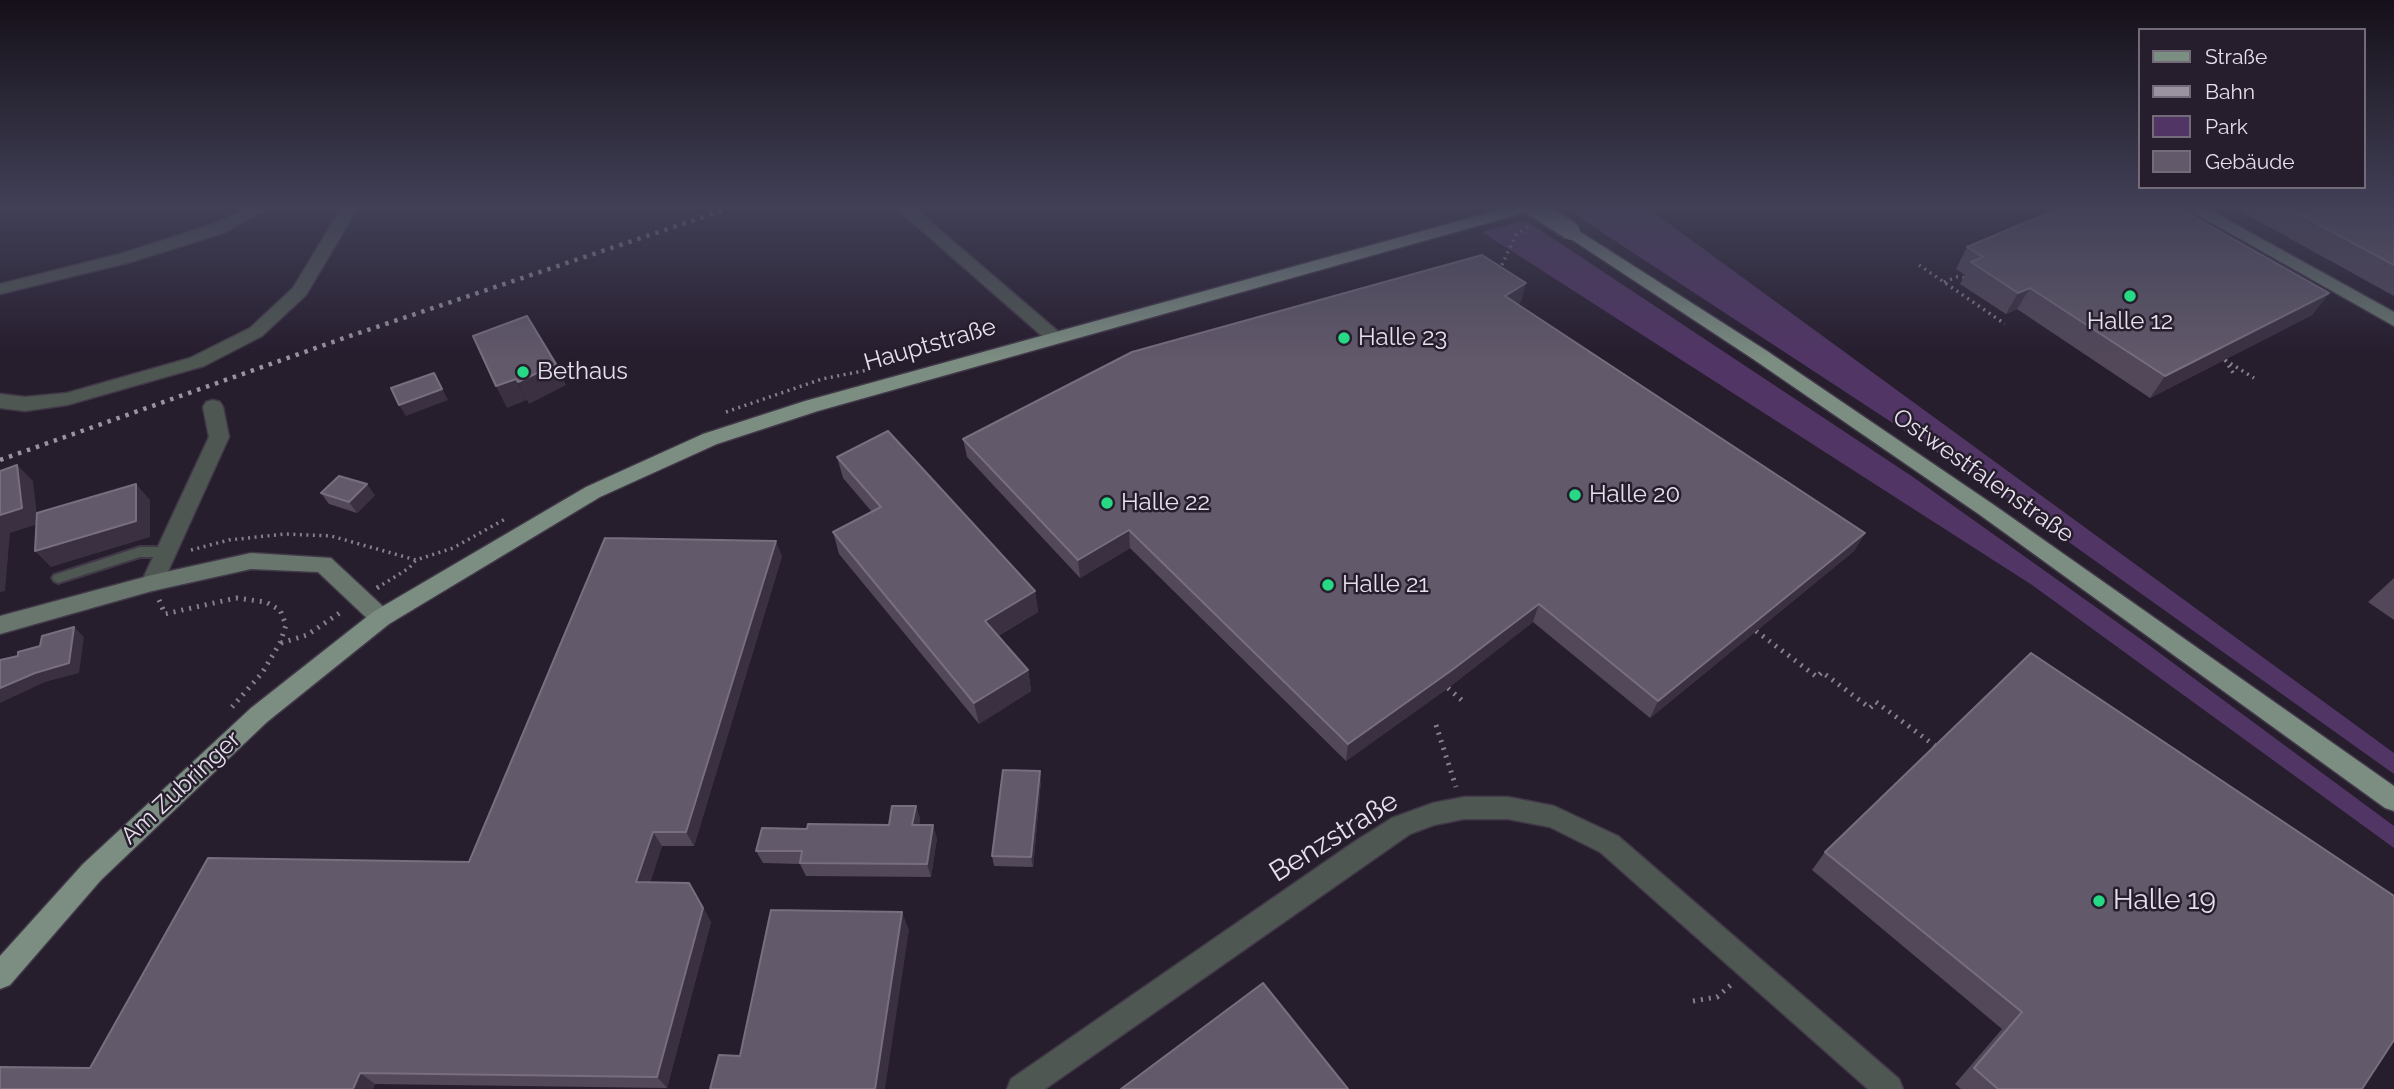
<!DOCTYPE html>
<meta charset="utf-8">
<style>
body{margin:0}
#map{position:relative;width:2394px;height:1089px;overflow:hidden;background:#261d2d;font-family:Raleway,sans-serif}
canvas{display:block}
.legend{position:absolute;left:2138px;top:28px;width:228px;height:161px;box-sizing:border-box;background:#261d2d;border:2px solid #736b79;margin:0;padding:9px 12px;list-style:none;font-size:21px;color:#e6e0eb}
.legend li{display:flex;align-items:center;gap:14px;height:35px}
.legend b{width:35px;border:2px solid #736b79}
</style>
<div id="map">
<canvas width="2394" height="1089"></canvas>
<ul class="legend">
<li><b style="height:9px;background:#7c8d82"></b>Straße</li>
<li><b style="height:9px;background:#9b93a0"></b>Bahn</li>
<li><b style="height:19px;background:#513565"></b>Park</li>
<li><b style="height:19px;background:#62596a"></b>Gebäude</li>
</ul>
</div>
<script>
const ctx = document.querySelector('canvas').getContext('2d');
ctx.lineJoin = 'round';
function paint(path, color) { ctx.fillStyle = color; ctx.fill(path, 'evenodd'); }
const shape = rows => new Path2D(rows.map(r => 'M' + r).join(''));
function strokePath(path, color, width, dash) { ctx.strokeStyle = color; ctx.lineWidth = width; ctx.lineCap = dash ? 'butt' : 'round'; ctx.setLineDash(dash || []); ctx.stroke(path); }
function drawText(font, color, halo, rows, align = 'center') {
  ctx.font = font + ' Raleway,sans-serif'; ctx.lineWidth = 5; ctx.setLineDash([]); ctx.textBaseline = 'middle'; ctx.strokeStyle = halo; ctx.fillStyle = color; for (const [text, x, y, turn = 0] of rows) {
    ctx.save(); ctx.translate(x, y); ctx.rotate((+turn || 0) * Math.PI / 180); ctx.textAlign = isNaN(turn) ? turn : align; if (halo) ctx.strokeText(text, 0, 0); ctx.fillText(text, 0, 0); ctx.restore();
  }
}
const green = shape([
 [1577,207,1646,207,2394,753,2394,774,2007,498,1568,210],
 [1525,220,1913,477,2142,640,2394,826,2394,848,2032,585,1482,232]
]);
const pathFar1 = shape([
 [1677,207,1680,208],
 [1580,212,1648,207],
 [1919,265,2005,324],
 [1499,271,1516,235,1528,227],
 [1944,282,1957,277,1967,278],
 [2225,360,2254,378],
 [2225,360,2235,376],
 [726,412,822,379,868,370],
 [191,550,229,540,285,534,331,536,416,560,453,548,507,518],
 [377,588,409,568,416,560]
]);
const path = shape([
 [377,588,380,586],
 [159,600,165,614,236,598,266,602,280,610,286,625,280,643,262,673,232,707],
 [1756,631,1817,677,1822,672,1870,708,1876,702,1938,748],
 [281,643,307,635,344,610],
 [1448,688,1465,703],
 [1436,725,1456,787],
 [1693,1001,1717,997,1732,984]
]);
const lane = shape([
 [140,547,165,547,169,549,171,552,169,555,165,557,140,557,58,583,54,581,52,578,54,575,140,547]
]);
const street = shape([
 [250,207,271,207,223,233,131,262,0,294,0,284,120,254,211,225,250,207],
 [342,207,358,207,306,295,262,336,204,366,67,405,25,411,0,408,0,394,25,397,67,393,190,358,250,328,293,288,342,207],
 [895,207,913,207,1061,334,1064,338,1061,342,1049,342,895,207],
 [213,400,220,402,223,407,229,437,160,589,152,591,144,589,141,583,209,437,203,407,206,402,213,400],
 [1464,797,1508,797,1554,806,1618,836,1899,1079,1903,1089,1868,1089,1600,852,1550,827,1508,819,1464,819,1434,825,1410,834,1045,1089,1007,1089,1011,1079,1354,842,1392,818,1433,803,1464,797]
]);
const secondary = shape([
 [2184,207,2204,207,2394,312,2394,326,2184,207],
 [251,553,331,558,389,612,392,618,389,624,381,627,373,624,318,572,251,569,152,591,0,634,0,616,152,575,251,553]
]);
const primary = shape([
 [1510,207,1536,207,1534,210,818,411,717,444,600,497,389,624,267,722,101,880,10,985,0,989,0,956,83,864,251,708,373,612,586,487,703,434,805,401,1510,207],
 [1571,226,1767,351,1994,505,2394,786,2394,811,2385,808,1980,515,1753,359,1565,235,1563,231,1571,226]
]);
const rail = shape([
 [0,460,344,338,733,207]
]);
const primaryBridge = shape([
 [1533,207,1571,231]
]);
const wall = shape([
 [2242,207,2394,207,2394,296,2240,211],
 [1967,247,2329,293,2312,315,2150,398,2017,309,2006,314,1960,284,1965,275,1956,269],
 [1521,302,1518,304,1865,533,1854,551,1650,718,1533,622,1448,688,1346,761,1130,548,1080,578,967,457,963,439],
 [837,457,1035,591,1038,612,998,636,1028,670,1031,691,979,724,839,554,833,532,872,512,843,478],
 [321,493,375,495,357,513,329,504],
 [782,556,694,846,662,846,650,882,689,883,711,922,667,1088,375,1084,373,1089,0,1089,90,1068,469,862],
 [2394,578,2394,620,2368,602],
 [1041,781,1033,867,994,866,992,856],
 [916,806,920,819,919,825,937,838,931,877,806,876,800,864,763,863,756,851,807,829,889,825],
 [1825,852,2362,1089,1961,1089,1955,1084,2002,1029,1812,870]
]);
const shadedWall = shape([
 [1526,283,1521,302,1501,314,1505,296],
 [2030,288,2017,309,2006,314,2018,293],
 [2329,293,2312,315,2150,398,2165,376],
 [556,364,566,385,529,404,518,382],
 [434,373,448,400,406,416,399,405],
 [516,379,527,400,507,408,496,386],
 [17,465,33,481,38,524,10,533,5,591,0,592,0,515],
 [136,484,150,500,150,537,51,567,35,551],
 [367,484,375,495,357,513,349,502],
 [1129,530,1130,548,1080,578,1078,560],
 [1865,533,1854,551,1650,718,1658,701],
 [776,541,782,556,694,846,686,832],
 [1035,591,1038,612,989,641,985,621],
 [1539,604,1533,622,1448,688,1346,761,1348,744],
 [74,627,84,637,79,673,45,682,0,703,0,688],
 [1028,670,1031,691,979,724,974,703],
 [1040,771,1041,781,1033,867,1031,857],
 [916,806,920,819,917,838,912,825],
 [933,825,937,838,931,877,927,864],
 [653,832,662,846,646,896,636,882],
 [689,883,711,922,667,1088,657,1077],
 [902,912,909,930,885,1089,875,1089],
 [360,1073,375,1084,373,1089,353,1089]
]);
const building = shape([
 [2062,207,2177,207,2329,293,2165,376,2030,288,2018,293,1971,262,1983,257,1967,247,2062,207],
 [2286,207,2394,207,2394,265,2286,207],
 [1482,255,1526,283,1505,296,1865,533,1658,701,1539,604,1452,670,1348,744,1129,530,1078,560,963,439,1132,352,1482,255],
 [527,316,556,364,518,382,516,379,496,386,473,336,527,316],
 [434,373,442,389,399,405,391,388,434,373],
 [888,431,1035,591,985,621,1028,670,974,703,833,532,881,507,837,457,888,431],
 [17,465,22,508,0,515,0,471,17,465],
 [339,476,367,484,349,502,321,493,339,476],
 [136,484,136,521,35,551,37,513,136,484],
 [605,538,776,541,686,832,653,832,636,882,689,883,703,908,657,1077,360,1073,353,1089,0,1089,0,1067,90,1068,208,858,469,862,605,538],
 [74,627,69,663,35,673,0,688,0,660,18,656,18,652,40,646,42,636,74,627],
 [2031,653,2394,896,2394,1040,2362,1089,1998,1089,1974,1068,2022,1012,1825,852,2031,653],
 [1003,770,1040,771,1031,857,992,856,1003,770],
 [892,806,916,806,912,825,933,825,927,864,800,863,802,851,756,851,762,828,807,829,808,824,889,825,892,806],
 [771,910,902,912,875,1089,710,1089,719,1055,740,1056,771,910],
 [1263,983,1348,1089,1121,1089,1263,983]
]);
const markers = [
 [2130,296,7,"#27d885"],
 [1344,338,7,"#27d885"],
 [523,372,7,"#27d885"],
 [1575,495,7,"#27d885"],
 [1107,503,7,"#27d885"],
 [1328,585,7,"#27d885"],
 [2099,901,7,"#27d885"]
];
const poiNames = [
 ["Halle 12",2130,322,"center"],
 ["Halle 23",1358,338],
 ["Bethaus",537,372],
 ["Halle 20",1589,495],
 ["Halle 22",1121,503],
 ["Halle 21",1342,585]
];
const streetNames = [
 ["Hauptstraße",930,345,-16],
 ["Ostwestfalenstraße",1983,476,35],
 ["Am Zubringer",181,788,-43]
];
const nearStreetnames = [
 ["Benzstraße",1334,837,-32]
];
const nearPoinames = [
 ["Halle 19",2113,901]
];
paint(green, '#513565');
strokePath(lane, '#413848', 4);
strokePath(street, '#413848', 3);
strokePath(secondary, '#413848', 3);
strokePath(primary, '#413848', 3);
strokePath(pathFar1, '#867f8c', 3.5, [2, 4.5]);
strokePath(path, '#867f8c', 5, [2, 6]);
paint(lane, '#4f5752');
paint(street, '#4f5752');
paint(secondary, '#68766d');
paint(primary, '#7c8d82');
strokePath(rail, '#9b93a0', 4.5, [3.5, 6]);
strokePath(primaryBridge, '#413848', 22, []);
strokePath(primaryBridge, '#7c8d82', 18);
paint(wall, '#52485a');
paint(shadedWall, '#3a3041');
paint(building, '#62596a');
strokePath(building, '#776e7e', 2);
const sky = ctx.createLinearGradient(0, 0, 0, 359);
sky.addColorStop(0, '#151019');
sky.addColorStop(0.58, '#414057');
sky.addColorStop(1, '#41405700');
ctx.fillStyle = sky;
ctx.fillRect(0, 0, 2394, 359);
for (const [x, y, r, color] of markers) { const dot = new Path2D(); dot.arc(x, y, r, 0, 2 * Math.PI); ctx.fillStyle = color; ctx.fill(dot); strokePath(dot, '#261d2d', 2.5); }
drawText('24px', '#e6e0eb', '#261d2d', poiNames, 'left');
drawText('24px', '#e6e0eb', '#261d2d', streetNames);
drawText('28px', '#e6e0eb', '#261d2d', nearStreetnames);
drawText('28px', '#e6e0eb', '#261d2d', nearPoinames, 'left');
</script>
